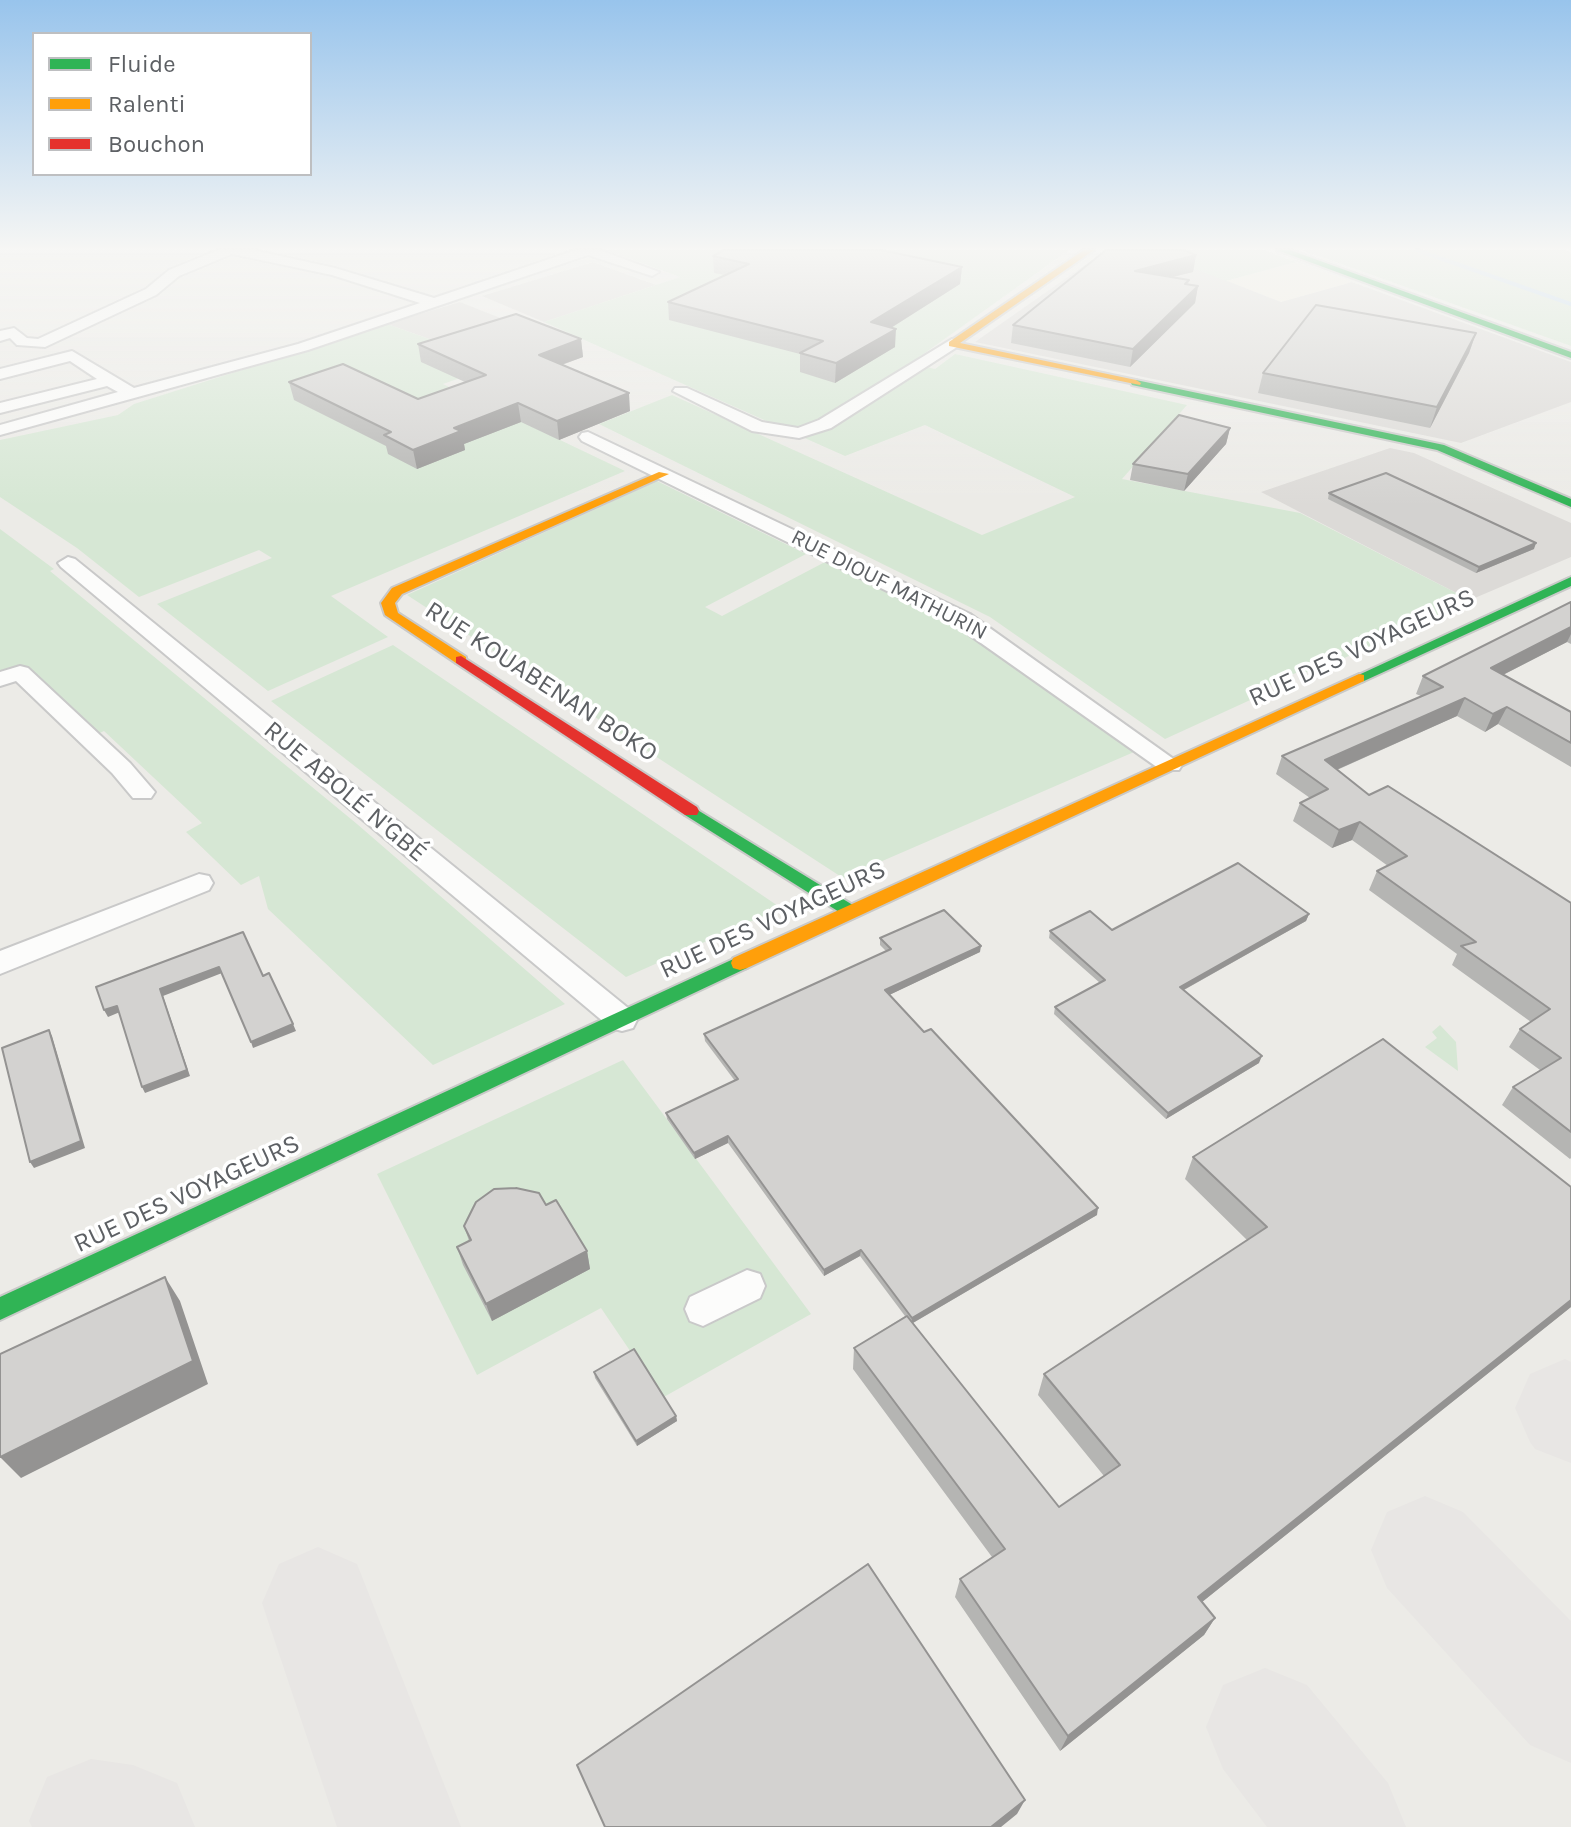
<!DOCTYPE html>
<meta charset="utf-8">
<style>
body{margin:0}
#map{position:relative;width:1571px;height:1827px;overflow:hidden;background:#ecebe7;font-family:Karla,sans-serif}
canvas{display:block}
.legend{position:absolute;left:32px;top:32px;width:280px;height:144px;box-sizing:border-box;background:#fff;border:2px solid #bebfc1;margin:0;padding:10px 14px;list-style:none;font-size:24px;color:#5d6064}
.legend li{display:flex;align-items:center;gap:16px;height:40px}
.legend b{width:40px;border:2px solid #bebfc1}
</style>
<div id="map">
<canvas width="1571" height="1827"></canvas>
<ul class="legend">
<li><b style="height:10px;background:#30b455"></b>Fluide</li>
<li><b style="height:10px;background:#ff9f0a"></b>Ralenti</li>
<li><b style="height:10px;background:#e5322d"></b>Bouchon</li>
</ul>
</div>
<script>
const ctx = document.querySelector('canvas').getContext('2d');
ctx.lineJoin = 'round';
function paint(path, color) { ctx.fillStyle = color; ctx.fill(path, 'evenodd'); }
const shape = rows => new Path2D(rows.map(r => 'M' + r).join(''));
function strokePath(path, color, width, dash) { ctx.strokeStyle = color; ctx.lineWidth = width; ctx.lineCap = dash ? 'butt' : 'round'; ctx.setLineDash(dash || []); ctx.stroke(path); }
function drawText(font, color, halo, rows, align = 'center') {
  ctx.font = font + ' Karla,sans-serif'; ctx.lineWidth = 7; ctx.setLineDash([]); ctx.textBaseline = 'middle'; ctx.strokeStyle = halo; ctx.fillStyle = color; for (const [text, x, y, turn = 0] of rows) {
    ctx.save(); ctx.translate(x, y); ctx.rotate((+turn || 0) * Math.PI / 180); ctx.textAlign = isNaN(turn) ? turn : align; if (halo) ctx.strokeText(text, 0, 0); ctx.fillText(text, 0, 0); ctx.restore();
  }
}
const commercial = shape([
 [1296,262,1352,282,1281,302,1226,281]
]);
const industrial = shape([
 [1106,250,1171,250,1158,254,1281,302,1352,282,1571,362,1571,402,1461,443,975,342],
 [593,262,656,285,544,322,482,296],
 [460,302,508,321,449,346,387,324],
 [1390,448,1414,453,1571,523,1571,557,1470,600,1261,492]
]);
const green = shape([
 [606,250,1069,250,911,363,935,369,955,354,1187,405,1122,479,1300,513,1470,600,1314,672,1298,672,1254,692,1259,696,1165,739,990,617,599,424,672,395,982,535,1075,497,925,425,845,456,544,322,680,277],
 [1171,250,1263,250,1296,262,1226,281,1157,254],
 [1302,250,1563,250,1571,253,1571,346],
 [387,324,449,346,554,345,443,384,625,471,331,596,388,637,268,691,157,604,272,558,259,550,139,597,77,548,0,497,0,440,118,415,134,404],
 [657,481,806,554,705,607,722,616,825,562,959,626,1134,752,843,878,407,595],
 [0,529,54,569,50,571,357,824,565,1004,433,1065,268,909,259,876,241,885,186,832,202,823,104,731,93,736,22,668,0,676],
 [393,645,619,798,781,908,626,977,271,701],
 [1440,1025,1456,1042,1458,1071,1425,1047,1437,1038,1432,1032],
 [623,1060,811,1314,662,1398,601,1308,477,1375,377,1174]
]);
const stream = shape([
 [1417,250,1571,304]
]);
const taxiway = shape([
 [1565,1359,1571,1362,1571,1463,1535,1449,1530,1442,1515,1408,1530,1374,1565,1359],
 [1425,1496,1463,1512,1571,1621,1571,1763,1530,1745,1387,1588,1371,1550,1387,1512,1425,1496],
 [318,1547,357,1564,461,1827,337,1827,262,1603,279,1564,318,1547],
 [1265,1668,1307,1685,1388,1783,1406,1827,1267,1827,1223,1769,1206,1727,1223,1685,1265,1668],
 [91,1759,133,1765,177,1783,195,1827,32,1827,29,1821,47,1777,91,1759]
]);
const street = shape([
 [218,250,253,250,335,268,434,298,576,250,599,250,659,272,652,276,588,255,308,350,0,435,0,425,118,392,107,386,0,413,0,403,97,379,70,361,0,379,0,369,72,351,134,388,298,344,420,303,332,275,232,254,179,276,156,295,45,347,17,345,10,338,0,341,0,331,14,328,27,338,38,339,146,289,169,270,218,250],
 [952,339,957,341,957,347,831,428,799,438,752,431,673,391,675,388,687,388,762,422,798,428,819,420,952,339],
 [588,432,970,614,1182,765,1179,770,1161,770,954,624,582,441,579,437,582,433,588,432],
 [68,557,75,559,633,1012,637,1020,633,1028,622,1031,611,1028,61,567,58,563,68,557],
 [20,666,28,668,130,763,155,792,151,798,133,798,112,773,16,681,0,686,0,672,20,666],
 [199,874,209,876,213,883,209,890,0,974,0,951,199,874],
 [747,1270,760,1274,765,1286,760,1298,703,1326,690,1321,685,1309,690,1297,747,1270]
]);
const fast = shape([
 [1277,250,1290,250,1571,352,1571,358,1277,250],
 [1136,380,1444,445,1571,499,1571,507,1437,450,1132,385,1131,383,1136,380],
 [1571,577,1571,586,1364,681,1359,682,1352,678,1571,577],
 [691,806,856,907,859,911,856,915,844,915,685,815,683,811,691,806],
 [740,956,747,958,749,963,747,968,0,1320,0,1297,740,956]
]);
const slow = shape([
 [1084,250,1094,250,960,343,1136,380,1141,383,1140,385,949,346,949,342,1084,250],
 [659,472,669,474,402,594,395,603,398,613,466,657,466,663,456,663,385,615,381,603,392,588,659,472],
 [1359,674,1364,675,1364,681,747,968,740,970,733,968,731,963,733,958,1359,674]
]);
const jam = shape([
 [461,656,697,807,699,811,697,815,685,815,456,663,456,657,461,656]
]);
const wall = shape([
 [1196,255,1193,272,1171,277,1189,280,1188,284,1198,286,1195,303,1130,367,1011,343,1013,325],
 [713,256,962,267,960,284,891,328,895,347,835,383,800,372,800,354,669,320,668,302,725,275,714,273],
 [1476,333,1469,353,1430,428,1258,393,1263,373],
 [581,339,583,357,562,365,630,411,559,440,521,422,464,444,465,450,417,469,388,454,386,446,294,400,289,382,418,399,465,382,421,362,418,344],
 [1230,428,1226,444,1184,491,1130,480,1133,464],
 [1329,493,1534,549,1476,573,1328,499],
 [1571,602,1571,644,1567,642,1503,675,1571,712,1571,767,1498,724,1485,732,1457,716,1337,770,1369,795,1571,903,1571,1158,1570,1159,1502,1105,1513,1087,1540,1070,1509,1047,1520,1029,1531,1022,1452,965,1457,954,1369,890,1377,871,1388,866,1352,840,1332,848,1293,821,1300,803,1310,798,1276,774,1282,756,1421,696,1416,694,1423,676],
 [1309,914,1306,921,1184,990,1259,1063,1166,1119,1054,1014,1055,1007,1100,983,1049,938,1050,931,1112,930],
 [880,938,980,952,889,995,1097,1215,913,1323,1059,1507,1104,1476,1038,1395,1044,1374,1247,1240,1185,1179,1193,1157,1571,1187,1571,1307,1202,1602,1215,1618,1204,1635,1060,1751,955,1597,960,1579,992,1557,853,1369,854,1348,905,1316,860,1256,824,1276,728,1143,695,1159,667,1119,666,1113,735,1081,705,1041,704,1034,886,951,880,945],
 [546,1205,587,1251,590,1269,492,1321,463,1265,457,1247,469,1241,464,1226],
 [594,1372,676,1416,677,1421,637,1446,595,1378]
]);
const shadedWall = shape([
 [1196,255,1193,272,1132,287,1135,271],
 [962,267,960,284,870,341,871,322],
 [1198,286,1195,303,1130,367,1133,349],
 [896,329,895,347,835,383,836,363],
 [1476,333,1469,353,1430,428,1437,407],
 [581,339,583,357,541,372,539,355],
 [629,393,630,411,559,440,557,421],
 [518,403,521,422,464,444,465,450,417,469,413,450,454,428],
 [1230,428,1226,444,1184,491,1188,474],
 [1536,543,1534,549,1476,573,1479,567],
 [1571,627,1571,634,1567,642,1483,685,1491,668],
 [1465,698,1457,716,1318,778,1325,760],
 [1507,707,1498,724,1485,732,1493,714],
 [1360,822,1352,840,1332,848,1339,830],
 [1309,914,1306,921,1178,993,1180,987],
 [981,946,980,952,885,997,885,990],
 [219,967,222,973,163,996,190,1076,145,1093,142,1087,160,989],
 [117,1006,120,1012,108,1017,104,1010],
 [293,1024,296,1031,253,1048,251,1042],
 [49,1030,52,1036,85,1148,34,1168,30,1162],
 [1262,1056,1259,1063,1166,1119,1168,1113],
 [728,1136,728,1143,695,1159,694,1153],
 [1098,1208,1097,1215,911,1324,912,1318],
 [861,1250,860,1256,824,1276,824,1270],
 [587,1251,590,1269,492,1321,486,1304],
 [165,1277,180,1301,208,1384,21,1478,0,1457],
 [1571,1300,1571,1307,1187,1614,1198,1597],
 [676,1416,677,1421,637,1446,636,1441],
 [1215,1618,1204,1635,1060,1751,1068,1736],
 [1025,1800,1017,1814,1001,1827,991,1827]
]);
const building = shape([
 [724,250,881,250,962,267,871,322,896,329,836,363,800,353,823,341,668,302,749,264,713,256,724,250],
 [1106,250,1183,250,1196,255,1135,271,1189,280,1185,284,1198,286,1133,349,1013,325,1106,250],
 [1316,305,1476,333,1437,407,1263,373,1316,305],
 [516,314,581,339,539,355,629,393,557,421,518,403,454,428,461,431,413,450,384,435,391,432,289,382,343,364,418,399,486,375,418,344,516,314],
 [1179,415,1230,428,1188,474,1133,464,1179,415],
 [1386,473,1536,543,1479,567,1329,493,1386,473],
 [1571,602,1571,627,1491,668,1571,712,1571,743,1507,707,1493,714,1465,698,1325,760,1369,795,1388,786,1571,903,1571,1132,1513,1087,1561,1058,1520,1029,1550,1009,1461,946,1476,942,1377,871,1407,856,1360,822,1339,830,1300,803,1328,789,1282,756,1443,687,1423,676,1571,602],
 [1238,863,1309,914,1180,987,1262,1056,1168,1113,1055,1007,1105,980,1050,931,1090,911,1112,930,1238,863],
 [944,910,981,946,885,990,924,1032,931,1029,1098,1208,912,1318,861,1250,824,1270,728,1136,694,1153,666,1113,738,1079,704,1034,891,949,880,938,944,910],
 [243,932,263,976,269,973,293,1024,251,1042,219,967,160,989,187,1070,142,1087,117,1006,104,1010,96,987,243,932],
 [49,1030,81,1141,30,1162,2,1048,49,1030],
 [1383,1039,1571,1187,1571,1300,1198,1597,1215,1618,1068,1736,960,1579,1005,1549,854,1348,907,1316,1059,1507,1120,1465,1044,1374,1267,1227,1193,1157,1383,1039],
 [516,1188,539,1193,546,1205,556,1200,587,1251,486,1304,457,1247,471,1240,464,1226,476,1202,494,1189,516,1188],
 [165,1277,193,1361,0,1457,0,1354,165,1277],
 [634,1349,676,1416,636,1441,594,1372,634,1349],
 [868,1564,1025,1800,991,1827,605,1827,577,1765,868,1564]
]);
const farStreetnames = [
 ["RUE DIOUF MATHURIN",889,585,27]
];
const streetNames = [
 ["RUE DES VOYAGEURS",1362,648,-25],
 ["RUE KOUABENAN BOKO",541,682,33],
 ["RUE ABOLÉ N'GBÉ",345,792,40],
 ["RUE DES VOYAGEURS",773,920,-25],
 ["RUE DES VOYAGEURS",187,1194,-25]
];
paint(commercial, '#f4f0e2');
paint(industrial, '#dcdad7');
paint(green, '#d6e7d4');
strokePath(stream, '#c0dbf2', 4);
paint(taxiway, '#e8e6e4');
strokePath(street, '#c9c9c9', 4);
strokePath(fast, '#c9c9c8', 4);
strokePath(slow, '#c9c9c8', 4);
strokePath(jam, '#c9c9c8', 4);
paint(street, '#fcfcfb');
paint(fast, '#30b455');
paint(slow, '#ff9f0a');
paint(jam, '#e5322d');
paint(wall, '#b5b5b3');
paint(shadedWall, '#949392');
paint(building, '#d3d2d0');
strokePath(building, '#949392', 2);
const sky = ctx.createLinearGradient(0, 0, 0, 506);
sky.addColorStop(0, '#98c4ec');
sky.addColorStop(0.49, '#f6f6f4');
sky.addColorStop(1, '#f6f6f400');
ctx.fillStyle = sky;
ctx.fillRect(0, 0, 1571, 506);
drawText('22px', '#5d6064', '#fff', farStreetnames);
drawText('26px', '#5d6064', '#fff', streetNames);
</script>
